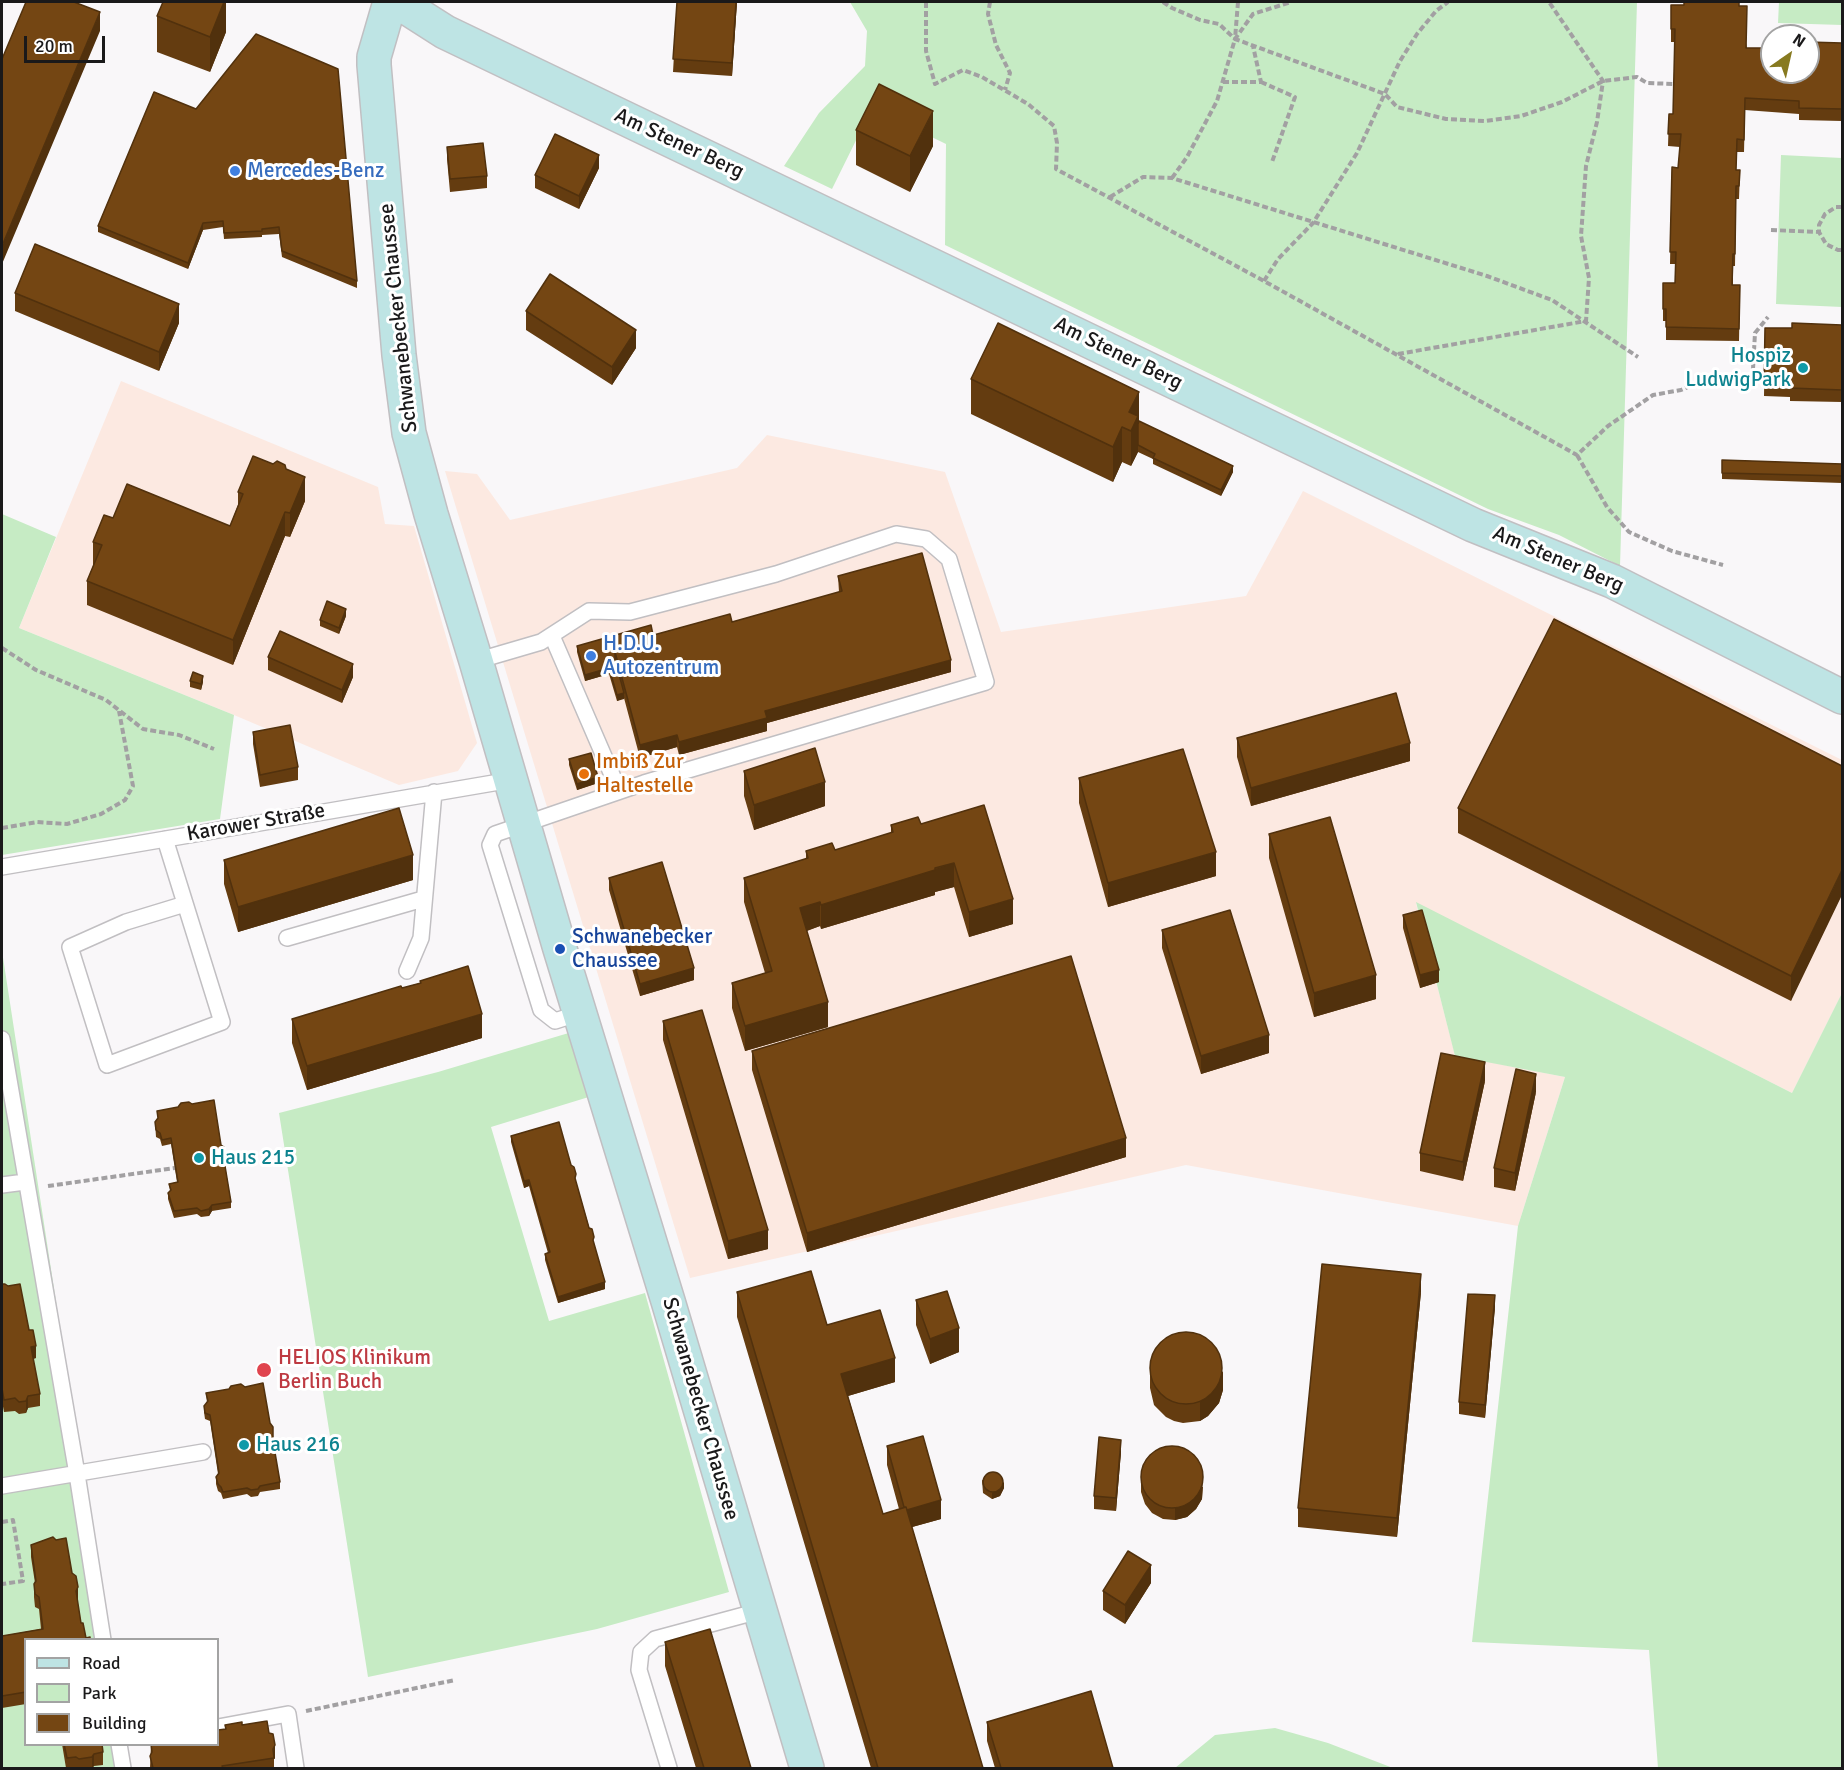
<!DOCTYPE html>
<meta charset="utf-8">
<style>
body{margin:0}
#map{position:relative;width:1844px;height:1770px;overflow:hidden;background:#f9f7f9;font-family:Signika,sans-serif}
canvas{display:block}
.frame{position:absolute;inset:0;border:3px solid #1a191a;pointer-events:none}
.legend{position:absolute;left:24px;top:1638px;width:195px;height:108px;box-sizing:border-box;background:#fff;border:2px solid #a3a3a3;margin:0;padding:8px 10px;list-style:none;font-size:18px;color:#1a191a}
.legend li{display:flex;align-items:center;gap:12px;height:30px}
.legend b{width:30px;border:2px solid #a3a3a3}
.north{position:absolute;left:1760px;top:24px;width:60px;height:60px;box-sizing:border-box;background:#fff;border:2px solid #a3a3a3;border-radius:50%;rotate:34deg;font-size:16px;font-weight:700;line-height:24px;text-align:center;color:#1a191a}
.north::after{content:'';display:block;margin:auto;width:21px;height:27px;background:#877a20;clip-path:polygon(50% 0,100% 100%,50% 72%,0 100%)}
.scale{position:absolute;left:24px;top:36px;width:81px;height:27px;box-sizing:border-box;border:3px solid #1a191a;border-top:0;padding-left:8px;font-size:18px;line-height:21px;white-space:nowrap;color:#1a191a;-webkit-text-stroke:4px #fff;paint-order:stroke}
</style>
<div id="map">
<canvas width="1844" height="1770"></canvas>
<div class="frame"></div>
<ul class="legend">
<li><b style="height:8px;background:#bee4e4"></b>Road</li>
<li><b style="height:16px;background:#c6ebc4"></b>Park</li>
<li><b style="height:16px;background:#744613"></b>Building</li>
</ul>
<div class="north">N</div>
<div class="scale">20 m</div>
</div>
<script>
const ctx = document.querySelector('canvas').getContext('2d');
ctx.lineJoin = 'round';
function paint(path, color) { ctx.fillStyle = color; ctx.fill(path, 'evenodd'); }
const shape = rows => new Path2D(rows.map(r => 'M' + r).join(''));
function strokePath(path, color, width, dash) { ctx.strokeStyle = color; ctx.lineWidth = width; ctx.lineCap = dash ? 'butt' : 'round'; ctx.setLineDash(dash || []); ctx.stroke(path); }
function drawText(font, color, halo, rows, align = 'center') {
  ctx.font = font + ' Signika,sans-serif'; ctx.lineWidth = 6; ctx.setLineDash([]); ctx.textBaseline = 'middle'; ctx.strokeStyle = halo; ctx.fillStyle = color; for (const [text, x, y, turn = 0] of rows) {
    ctx.save(); ctx.translate(x, y); ctx.rotate((+turn || 0) * Math.PI / 180); ctx.textAlign = isNaN(turn) ? turn : align; if (halo) ctx.strokeText(text, 0, 0); ctx.fillText(text, 0, 0); ctx.restore();
  }
}
const industrial = shape([
 [121,381,378,487,385,524,414,526,477,743,458,771,399,785,234,715,19,628],
 [767,435,945,472,1001,632,1246,596,1303,491,1842,760,1842,993,1792,1093,1416,903,1455,1055,1565,1077,1518,1226,1186,1165,690,1278,445,471,477,474,510,520,737,468]
]);
const green = shape([
 [850,2,1637,2,1620,566,1559,535,1488,509,945,245,946,144,872,108,832,189,784,166,819,113,865,66,867,31],
 [1779,2,1842,2,1842,25,1778,23],
 [1781,155,1842,158,1842,307,1776,304],
 [2,514,56,537,19,628,234,715,220,819,2,855],
 [1416,902,1792,1093,1842,993,1842,1768,1658,1768,1649,1650,1472,1642,1518,1226,1565,1077,1455,1056],
 [2,951,108,1639,26,1640,26,1744,124,1745,128,1768,2,1768],
 [572,1032,592,1096,491,1127,549,1321,645,1293,729,1592,597,1629,368,1677,279,1113,438,1072],
 [1275,1728,1328,1743,1393,1768,1175,1768,1215,1735]
]);
const path = shape([
 [926,2,926,51,935,84,963,70,982,77,1028,104,1054,126,1057,143,1056,169,1264,281,1577,455,1608,426,1653,395,1681,390,1697,383],
 [990,2,988,14,996,45,1010,73,1005,90],
 [1163,2,1172,8,1200,20,1219,24,1235,39],
 [1238,2,1235,39,1385,94,1397,107,1446,119,1485,121,1521,116,1562,102,1603,81,1637,77,1647,83,1674,84],
 [1223,82,1261,82,1253,46],
 [1261,82,1295,97,1272,162],
 [1172,178,1187,157,1217,101,1235,39,1253,14,1291,2],
 [1110,197,1143,177,1172,178,1487,276,1552,300,1638,357],
 [1842,207,1836,207,1825,214,1819,225,1819,232,1826,244,1838,250,1842,250],
 [1771,230,1819,232],
 [1264,281,1278,259,1313,223,1357,153,1400,61,1417,34,1436,11,1448,2],
 [1398,354,1586,321,1589,278,1581,236,1586,166,1597,122,1603,81,1549,2],
 [1752,387,1755,333,1768,317],
 [1577,455,1607,507,1629,532,1672,551,1723,565],
 [2,648,36,670,106,700,143,729,179,735,214,749],
 [2,828,37,822,67,824,101,814,125,800,133,786,119,711],
 [48,1186,175,1168],
 [2,1522,13,1520,23,1581,2,1584],
 [306,1711,455,1680]
]);
const lane = shape([
 [552,636,619,791],
 [476,661,541,642,589,611,630,612,776,574,896,534,926,539,949,559,986,682,644,783,495,834,490,845,541,1010,555,1021,580,1013],
 [165,839,222,1022,107,1065,70,947,126,922,185,904],
 [2,867,511,780],
 [287,938,423,899],
 [407,971,421,938,434,792],
 [2,1039,77,1474,103,1640],
 [2,1185,25,1182],
 [2,1486,203,1452],
 [218,1727,288,1714,296,1768],
 [119,1744,123,1768],
 [669,1768,639,1670,641,1652,655,1639,759,1611]
]);
const secondary = shape([
 [390,2,374,57,374,65,399,355,409,433,431,514,476,661,560,949,668,1301,807,1768],
 [398,2,445,32,1473,525,1612,581,1842,697]
]);
const wall = shape([
 [226,2,226,32,210,72,157,52,157,16],
 [677,2,737,2,732,76,673,72],
 [1671,5,1739,6,1747,48,1772,72,1842,43,1842,121,1799,120,1799,114,1745,110,1744,152,1737,152,1736,170,1740,170,1739,199,1736,199,1735,266,1733,266,1733,285,1740,285,1739,341,1666,340,1666,321,1663,321,1663,283,1675,283,1676,264,1670,264,1672,167,1678,168,1680,147,1668,146,1669,114,1673,114,1675,42,1671,42],
 [154,92,357,281,357,288,282,257,279,234,262,235,262,237,224,239,223,227,203,230,188,269,98,232,98,226],
 [856,130,933,146,910,192,856,165],
 [447,147,487,176,487,188,450,192,447,159],
 [599,168,579,209,535,188,535,175],
 [15,293,179,323,159,371,15,311],
 [526,311,636,348,612,385,526,330],
 [1842,325,1842,402,1790,401,1790,397,1764,396,1765,328,1792,328],
 [971,379,1139,421,1233,472,1221,496,1153,464,1153,459,1138,452,1131,466,1122,462,1113,482,971,414],
 [1722,460,1842,464,1842,483,1722,479],
 [286,469,305,501,290,537,285,536,233,665,87,605,87,581,93,566,93,542,230,526,238,505,238,492],
 [838,576,951,672,767,723,767,731,679,755,677,747,640,758,624,698,617,701,609,674,585,681,577,652,577,646,653,635,732,622,839,592],
 [346,616,339,634,320,626,320,620],
 [268,657,353,677,342,703,268,670],
 [190,681,203,682,201,690,190,687],
 [253,732,298,767,298,780,260,787,253,744],
 [1237,738,1410,761,1251,806,1237,757],
 [569,759,598,783,577,790,569,765],
 [1842,766,1791,1001,1458,833,1458,808],
 [744,771,825,806,754,830,744,796],
 [1079,778,1216,876,1108,907,1079,803],
 [921,824,1013,924,969,937,954,887,935,892,935,895,821,929,820,926,807,931,828,1027,745,1051,732,1008,732,983,765,973,744,902,744,878,806,859,806,851,835,850,891,833,891,825],
 [1269,834,1376,999,1314,1017,1269,858],
 [224,860,413,880,238,932,224,884],
 [609,878,694,980,640,996,609,890],
 [1403,915,1439,982,1420,988,1403,928],
 [1162,930,1269,1053,1201,1074,1162,948],
 [420,981,482,1038,307,1090,292,1043,292,1019,402,988,420,983],
 [663,1021,768,1249,728,1259,663,1040],
 [752,1051,1126,1157,807,1252,752,1070],
 [1485,1081,1463,1181,1420,1171,1420,1153],
 [1536,1092,1515,1191,1494,1187,1494,1168],
 [157,1111,221,1145,226,1163,225,1165,231,1202,231,1208,212,1211,209,1216,201,1217,197,1214,174,1218,168,1199,168,1193,170,1191,169,1184,177,1182,171,1144,162,1146,160,1139,156,1137,155,1122,158,1119],
 [511,1136,571,1165,576,1181,576,1182,594,1244,605,1289,558,1303,545,1260,545,1254,548,1253,529,1186,524,1188,511,1142],
 [2,1284,29,1330,36,1358,33,1359,40,1394,40,1406,28,1408,26,1413,19,1414,15,1411,4,1412,2,1401],
 [737,1292,827,1325,895,1382,848,1396,883,1514,899,1509,887,1465,887,1446,941,1519,912,1527,983,1768,871,1768,737,1317],
 [1421,1292,1397,1537,1298,1527,1298,1508],
 [916,1300,959,1352,930,1364,916,1325],
 [1495,1307,1485,1418,1459,1414,1459,1402],
 [1150,1361,1223,1390,1219,1403,1208,1416,1200,1421,1183,1423,1174,1421,1166,1417,1154,1405,1150,1388],
 [206,1393,273,1441,280,1482,280,1489,260,1492,258,1496,251,1497,247,1494,223,1499,221,1493,218,1491,216,1484,216,1477,218,1474,210,1421,205,1419,204,1412,204,1406,207,1403],
 [1121,1452,1116,1511,1094,1509,1094,1496],
 [982,1480,1004,1488,1000,1496,992,1499,983,1493],
 [1141,1480,1203,1487,1202,1499,1196,1509,1187,1517,1175,1520,1163,1519,1152,1513,1145,1504,1141,1492],
 [31,1545,72,1573,78,1600,77,1601,81,1623,26,1640,26,1704,2,1708,2,1636,41,1629,39,1609,35,1607,34,1597,34,1584,35,1583,31,1557],
 [1151,1583,1125,1624,1103,1610,1103,1591],
 [665,1642,751,1768,696,1768,665,1666],
 [987,1722,1113,1768,995,1768,987,1741],
 [225,1725,242,1725,275,1758,274,1759,274,1768,150,1768,151,1744,225,1729],
 [62,1744,102,1744,103,1752,103,1765,94,1766,92,1768,66,1768]
]);
const shadedWall = shape([
 [224,2,226,2,226,32,210,72,210,37],
 [736,2,737,2,732,76,732,63],
 [100,12,100,31,2,264,2,246],
 [933,111,933,146,910,192,910,156],
 [599,155,599,168,579,209,579,196],
 [203,223,203,230,188,269,188,263],
 [179,304,179,323,159,371,159,352],
 [636,330,636,348,612,385,612,367],
 [1139,392,1139,427,1138,430,1138,452,1131,466,1131,431,1129,412],
 [1122,427,1122,462,1113,482,1113,447],
 [1233,466,1233,472,1221,496,1221,490],
 [305,477,305,501,290,537,290,513],
 [285,512,285,536,233,665,233,640],
 [346,609,346,616,339,634,339,628],
 [951,660,951,672,767,723,767,731,679,755,679,742,765,711],
 [353,664,353,677,342,703,342,690],
 [609,668,609,674,585,681,585,675],
 [203,676,203,682,201,690,201,684],
 [624,693,624,699,617,701,617,695],
 [677,735,677,747,640,758,640,745],
 [1410,743,1410,761,1251,806,1251,788],
 [598,777,598,783,577,790,577,784],
 [825,782,825,806,754,830,754,805],
 [1216,852,1216,876,1108,907,1108,883],
 [413,855,413,880,238,932,238,907],
 [954,863,954,887,935,892,935,895,821,929,821,905],
 [1842,870,1842,895,1791,1001,1791,976],
 [1013,899,1013,924,969,937,969,912],
 [820,902,820,926,800,933,800,908],
 [694,968,694,980,640,996,640,984],
 [1439,970,1439,982,1420,988,1420,975],
 [1376,975,1376,999,1314,1017,1314,993],
 [828,1002,828,1027,745,1051,745,1026],
 [482,1014,482,1038,307,1090,307,1066],
 [1269,1035,1269,1053,1201,1074,1201,1056],
 [1485,1062,1485,1081,1463,1181,1463,1162],
 [1536,1074,1536,1092,1515,1191,1515,1173],
 [1126,1138,1126,1157,807,1252,807,1233],
 [529,1180,529,1186,524,1188,524,1181],
 [212,1205,212,1211,209,1216,209,1209],
 [768,1230,768,1249,728,1259,728,1241],
 [1421,1274,1421,1292,1397,1537,1397,1518],
 [605,1282,605,1289,558,1303,558,1297],
 [1495,1295,1495,1307,1485,1418,1485,1405],
 [959,1328,959,1352,930,1364,930,1339],
 [36,1346,36,1358,31,1359,31,1347],
 [895,1358,895,1382,841,1398,841,1374],
 [1223,1371,1223,1390,1219,1403,1208,1416,1200,1421,1200,1402],
 [28,1396,28,1408,26,1413,26,1401],
 [1121,1440,1121,1452,1116,1511,1116,1498],
 [1203,1474,1202,1499,1196,1509,1187,1517,1175,1520,1175,1508],
 [1004,1482,1004,1488,1000,1496,992,1499,992,1493],
 [941,1500,941,1519,905,1529,905,1510],
 [1151,1565,1151,1583,1125,1624,1125,1605],
 [78,1587,78,1600,76,1603,76,1591],
 [275,1745,275,1758,274,1759,273,1749],
 [94,1754,94,1766,92,1768,92,1757]
]);
const building = shape([
 [26,2,74,2,100,12,2,246,2,59,26,2],
 [163,2,224,2,210,37,157,16,163,2],
 [677,2,736,2,732,63,673,59,677,2],
 [1684,2,1739,2,1739,6,1747,6,1746,48,1772,48,1772,72,1808,72,1808,42,1842,43,1842,109,1799,108,1799,101,1745,98,1744,140,1737,139,1736,170,1740,170,1739,186,1736,186,1735,254,1733,254,1732,285,1740,285,1739,329,1666,327,1666,309,1663,309,1663,283,1675,283,1676,252,1670,252,1672,167,1678,168,1681,134,1668,134,1669,114,1673,114,1675,29,1671,29,1671,5,1684,5,1684,2],
 [256,34,338,69,357,281,282,251,279,227,262,229,262,231,224,233,223,221,203,223,188,263,98,226,154,92,196,109,256,34],
 [879,84,933,111,910,156,856,130,879,84],
 [555,134,599,155,579,196,535,175,555,134],
 [483,143,487,176,450,179,447,147,483,143],
 [35,244,179,304,159,352,15,293,35,244],
 [550,274,636,330,612,367,526,311,550,274],
 [998,323,1139,392,1129,412,1138,416,1131,431,1122,427,1113,447,971,379,998,323],
 [1792,323,1842,325,1842,390,1790,388,1790,384,1764,384,1765,328,1792,328,1792,323],
 [1139,421,1233,466,1221,490,1153,458,1155,454,1138,445,1138,424,1139,421],
 [253,456,273,464,277,461,285,465,286,469,305,477,290,513,285,512,233,640,87,581,102,545,93,542,104,515,113,518,127,484,230,526,243,494,238,492,253,456],
 [1722,460,1842,464,1842,476,1722,473,1722,460],
 [922,553,951,660,765,711,767,718,679,742,677,735,640,745,615,652,651,643,650,636,730,614,732,622,842,591,838,576,922,553],
 [327,601,346,609,339,628,320,620,327,601],
 [1554,619,1842,766,1842,870,1791,976,1458,808,1554,619],
 [651,625,653,635,650,636,650,643,615,652,615,659,624,693,617,695,609,668,585,675,577,646,651,625],
 [280,631,353,664,342,690,268,657,280,631],
 [193,672,203,676,201,684,190,681,193,672],
 [1396,693,1410,743,1251,788,1237,738,1396,693],
 [290,725,298,767,260,775,253,732,290,725],
 [815,748,825,782,754,805,744,771,815,748],
 [1183,749,1216,852,1108,883,1079,778,1183,749],
 [591,753,598,777,577,784,569,759,591,753],
 [984,805,1013,899,969,912,954,863,935,868,935,870,821,905,820,902,800,908,828,1002,745,1026,732,983,772,971,744,878,808,858,806,851,832,843,835,850,893,832,891,825,918,817,921,824,984,805],
 [399,808,413,855,238,907,224,860,399,808],
 [1330,817,1376,975,1314,993,1269,834,1330,817],
 [662,862,694,968,640,984,609,878,662,862],
 [1230,910,1269,1035,1201,1056,1162,930,1230,910],
 [1422,910,1439,970,1420,975,1403,915,1422,910],
 [1071,956,1126,1138,807,1233,752,1051,1071,956],
 [468,966,482,1014,307,1066,292,1019,401,986,402,988,421,983,420,981,468,966],
 [702,1010,768,1230,728,1241,663,1021,702,1010],
 [1441,1053,1485,1062,1463,1162,1420,1153,1441,1053],
 [1516,1069,1536,1074,1515,1173,1494,1168,1516,1069],
 [214,1100,221,1145,224,1147,226,1157,224,1160,231,1202,212,1205,209,1209,201,1211,197,1208,174,1211,168,1193,171,1190,169,1184,178,1182,171,1138,162,1140,160,1133,156,1130,155,1122,158,1118,157,1111,178,1107,181,1103,189,1102,192,1104,214,1100],
 [559,1122,571,1165,574,1167,576,1174,575,1178,589,1228,592,1229,594,1237,593,1240,605,1282,558,1297,545,1254,550,1252,529,1180,524,1181,511,1136,559,1122],
 [1322,1264,1421,1274,1397,1518,1298,1508,1322,1264],
 [811,1271,827,1325,880,1310,895,1358,841,1374,883,1514,906,1507,983,1768,878,1768,737,1292,811,1271],
 [2,1284,5,1284,8,1286,20,1284,29,1330,33,1330,36,1346,31,1347,40,1394,28,1396,26,1401,19,1402,15,1398,4,1400,2,1388,2,1284],
 [947,1291,959,1328,930,1339,916,1300,947,1291],
 [1468,1294,1495,1295,1485,1405,1459,1402,1468,1294],
 '1150 1368a36 36 0 1 1 72 0a36 36 0 1 1-72 0Z',
 [263,1383,270,1423,273,1427,273,1441,280,1482,260,1486,258,1489,251,1490,247,1488,223,1492,221,1487,218,1484,216,1477,219,1473,210,1415,205,1413,204,1406,208,1401,206,1393,229,1389,231,1386,241,1384,245,1387,263,1383],
 [923,1436,941,1500,907,1510,906,1507,904,1507,887,1446,923,1436],
 [1099,1437,1121,1440,1116,1498,1094,1496,1099,1437],
 '1141 1477a31 31 0 1 1 62 0a31 31 0 1 1-62 0Z',
 '983 1482a10 10 0 1 1 20 0a10 10 0 1 1-20 0Z',
 [53,1537,56,1540,66,1538,72,1573,76,1576,78,1587,76,1591,81,1623,83,1623,86,1638,90,1637,90,1640,26,1640,26,1692,2,1696,2,1636,43,1629,39,1597,35,1594,34,1584,36,1581,31,1545,53,1537],
 [1128,1551,1151,1565,1125,1605,1103,1591,1128,1551],
 [710,1629,751,1768,704,1768,665,1642,710,1629],
 [1091,1691,1113,1768,1001,1768,987,1722,1091,1691],
 [267,1721,269,1733,273,1734,275,1745,273,1749,274,1758,222,1766,223,1768,153,1768,150,1756,152,1752,151,1744,218,1744,218,1730,226,1729,225,1725,242,1722,242,1725,267,1721],
 [64,1744,102,1744,103,1752,94,1754,92,1757,79,1759,76,1757,67,1758,64,1744]
]);
const markers = [
 [235,171,6,"#3f7fe0"],
 [1803,368,6,"#0f9aa8"],
 [591,656,6,"#3f7fe0"],
 [584,774,6,"#e8710a"],
 [560,949,6,"#1a4fb4"],
 [199,1158,6,"#0f9aa8"],
 [264,1370,8,"#e0444e"],
 [244,1445,6,"#0f9aa8"]
];
const streetNames = [
 ["Am Stener Berg",679,144,25],
 ["Schwanebecker Chaussee",399,318,-96],
 ["Am Stener Berg",1118,354,26],
 ["Am Stener Berg",1558,560,23],
 ["Karower Straße",256,823,-10],
 ["Schwanebecker Chaussee",700,1409,74]
];
const shopNames = [
 ["Mercedes-Benz",247,171],
 ["H.D.U.",603,644],
 ["Autozentrum",603,668]
];
const cultureNames = [
 ["Hospiz",1791,356,"right"],
 ["LudwigPark",1791,380,"right"],
 ["Haus 215",211,1158],
 ["Haus 216",256,1445]
];
const foodNames = [
 ["Imbiß Zur",596,762],
 ["Haltestelle",596,786]
];
const transitNames = [
 ["Schwanebecker",572,937],
 ["Chaussee",572,961]
];
const healthNames = [
 ["HELIOS Klinikum",278,1358],
 ["Berlin Buch",278,1382]
];
paint(industrial, '#fce9e1');
paint(green, '#c6ebc4');
strokePath(lane, '#c1bfc2', 18);
strokePath(secondary, '#c1bfc2', 36);
strokePath(path, '#a2a0a2', 4, [6, 3]);
strokePath(lane, '#fff', 15);
strokePath(secondary, '#bee4e4', 33);
paint(wall, '#643c10');
paint(shadedWall, '#51310d');
paint(building, '#744613');
strokePath(building, '#51310d', 1.5);
for (const [x, y, r, color] of markers) { const dot = new Path2D(); dot.arc(x, y, r, 0, 2 * Math.PI); ctx.fillStyle = color; ctx.fill(dot); strokePath(dot, '#fff', 2); }
drawText('21px', '#1a191a', '#fff', streetNames);
drawText('21px', '#366cbe', '#fff', shopNames, 'left');
drawText('21px', '#0d838f', '#fff', cultureNames, 'left');
drawText('21px', '#c56008', '#fff', foodNames, 'left');
drawText('21px', '#164399', '#fff', transitNames, 'left');
drawText('21px', '#be3a42', '#fff', healthNames, 'left');
</script>
